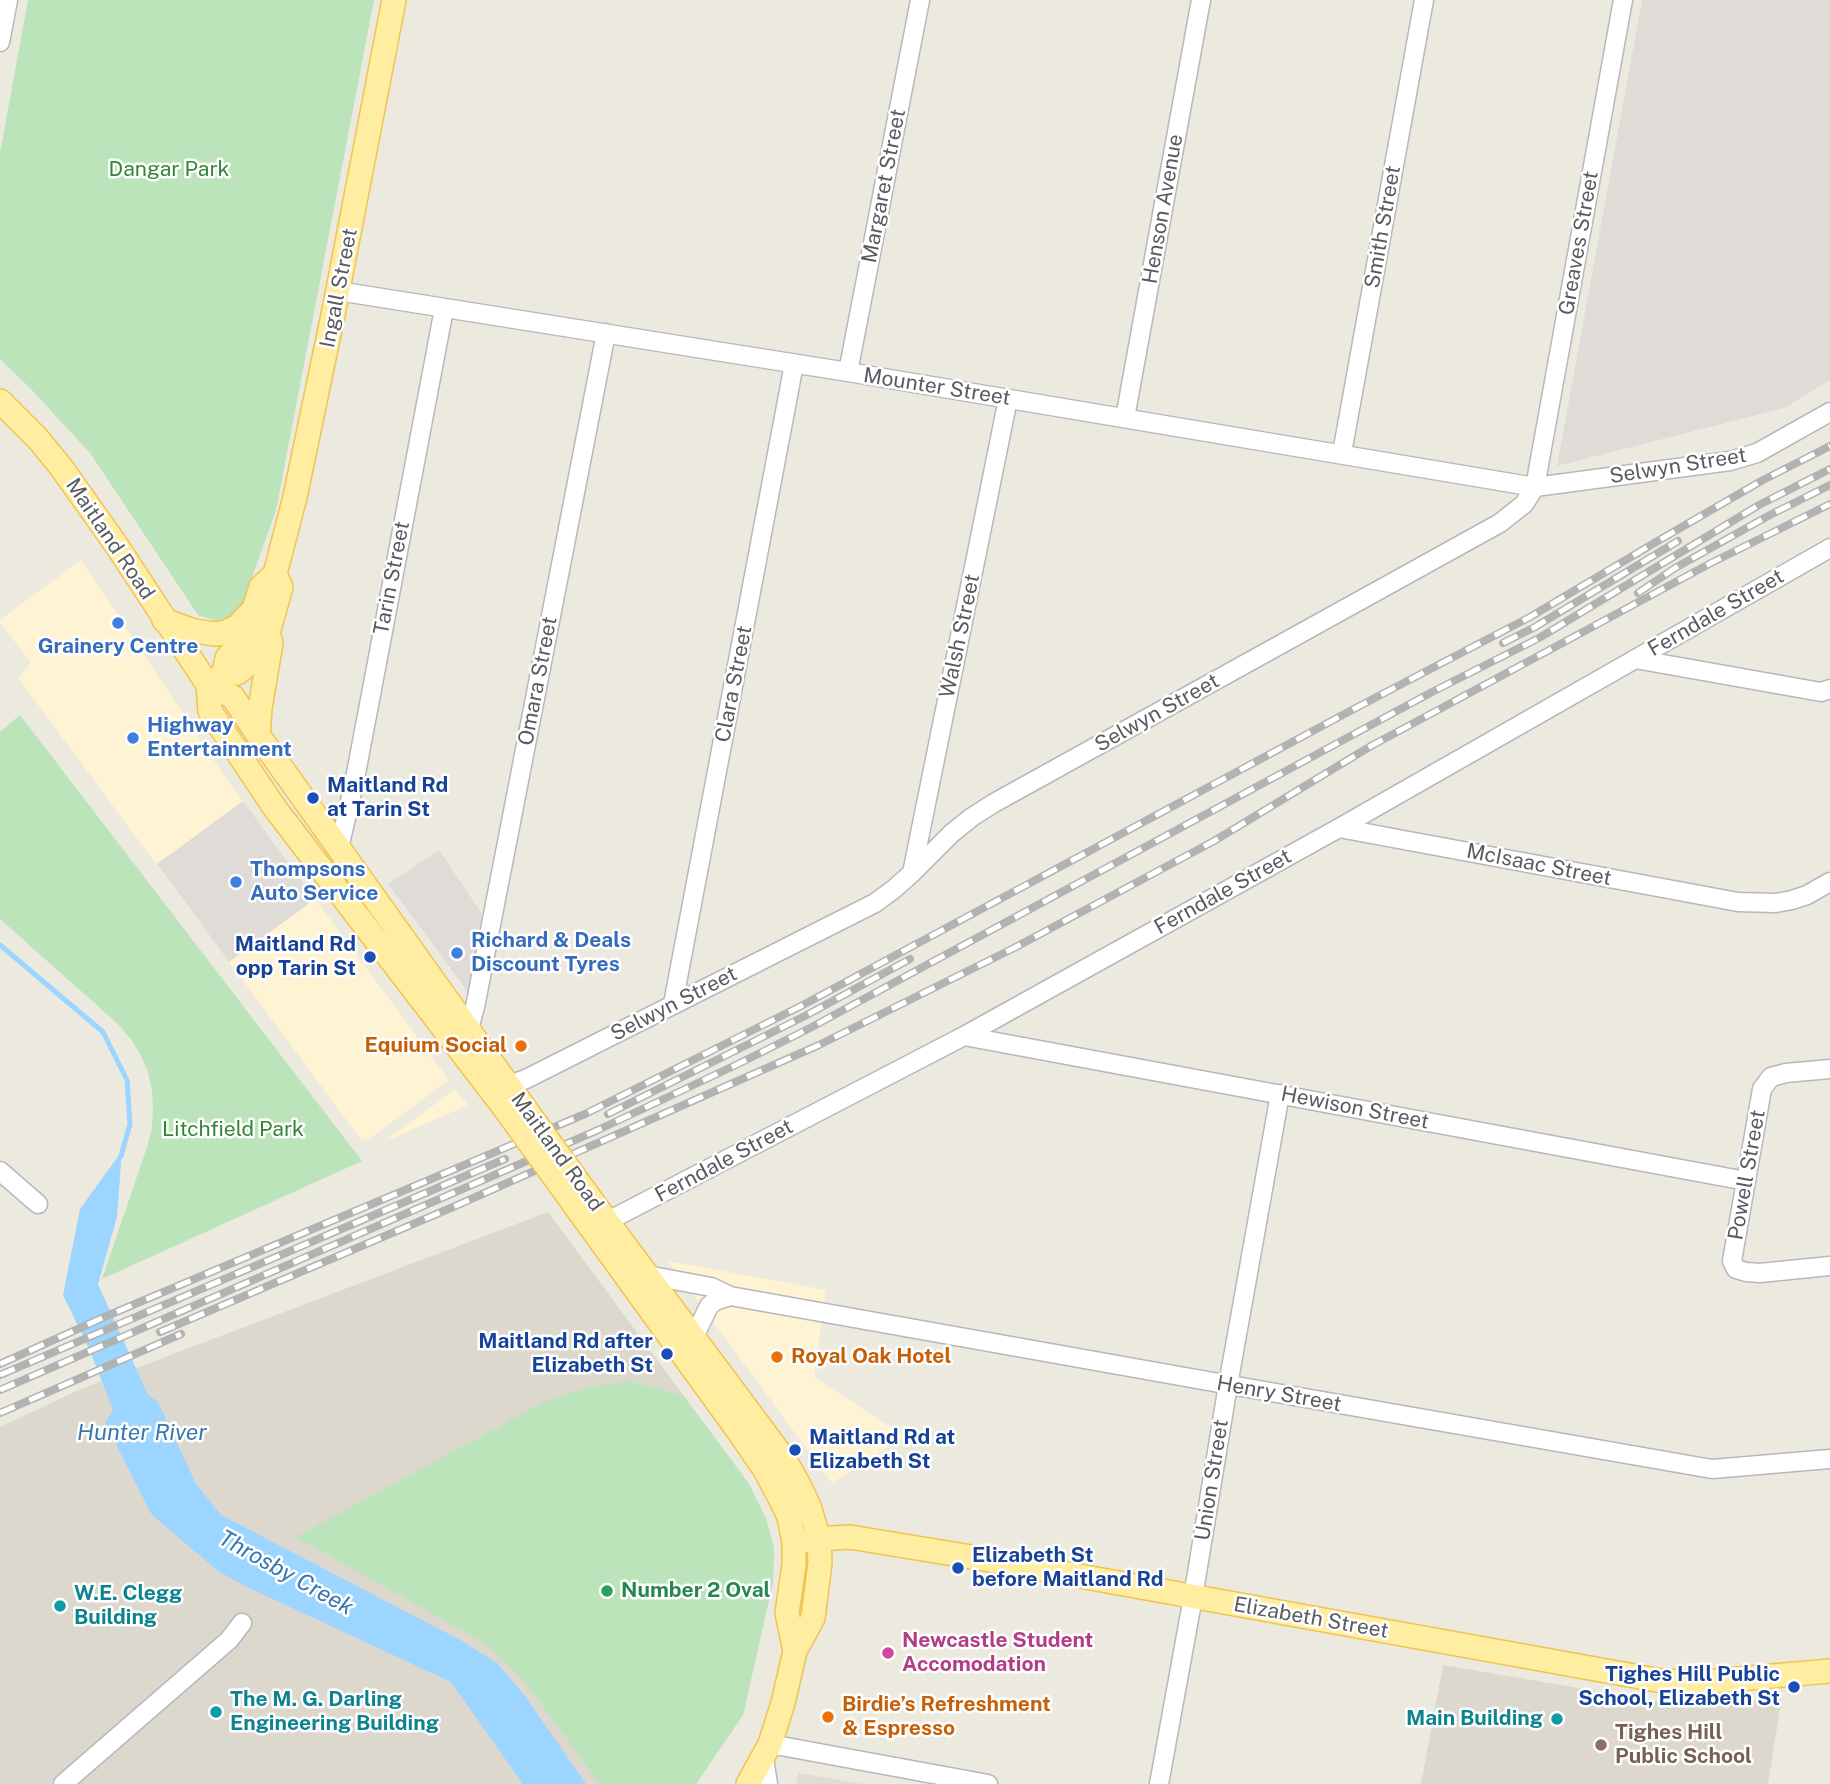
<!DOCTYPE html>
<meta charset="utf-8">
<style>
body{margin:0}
canvas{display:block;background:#ece9df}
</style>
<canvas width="1830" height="1784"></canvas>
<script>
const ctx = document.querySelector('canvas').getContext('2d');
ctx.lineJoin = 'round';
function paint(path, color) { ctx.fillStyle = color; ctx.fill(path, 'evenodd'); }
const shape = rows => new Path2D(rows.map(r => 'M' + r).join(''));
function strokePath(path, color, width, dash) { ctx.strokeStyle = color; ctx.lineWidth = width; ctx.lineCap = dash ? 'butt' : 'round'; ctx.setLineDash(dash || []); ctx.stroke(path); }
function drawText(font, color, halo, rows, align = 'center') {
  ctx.font = font + ' "Public Sans",sans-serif'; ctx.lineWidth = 5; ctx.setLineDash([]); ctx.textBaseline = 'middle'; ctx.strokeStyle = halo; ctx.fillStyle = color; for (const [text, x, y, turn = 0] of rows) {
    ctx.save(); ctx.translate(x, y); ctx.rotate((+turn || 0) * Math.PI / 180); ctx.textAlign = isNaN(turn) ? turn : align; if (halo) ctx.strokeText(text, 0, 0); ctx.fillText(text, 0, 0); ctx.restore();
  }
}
const commercial = shape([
 [81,560,225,777,449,1080,373,1136,362,1141,18,678,31,662,0,623,0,620],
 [455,1089,468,1105,382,1143,427,1110],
 [668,1261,826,1290,814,1377,905,1436,832,1483]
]);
const industrial = shape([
 [1642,0,1830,0,1830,380,1784,408,1557,466],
 [243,801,315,899,229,962,157,864],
 [439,850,482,914,468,992,388,884],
 [798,1773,863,1784,796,1784]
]);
const education = shape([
 [548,1212,749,1484,766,1519,774,1548,773,1582,743,1715,696,1784,0,1784,0,1427,81,1389],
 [1443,1665,1679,1705,1782,1697,1768,1784,1421,1784]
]);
const green = shape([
 [28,0,374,0,276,510,240,611,228,623,215,625,214,620,198,615,90,453,30,388,0,359,0,153],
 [20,715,362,1161,102,1279,147,1147,152,1128,153,1109,152,1091,148,1072,140,1054,130,1038,118,1024,0,919,0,732],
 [627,1381,683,1395,749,1484,766,1519,774,1548,773,1582,743,1715,696,1784,600,1784,525,1682,486,1644,296,1537,546,1401,586,1388]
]);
const water = shape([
 [122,1151,117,1217,98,1284,148,1395,158,1402,196,1484,221,1515,462,1641,498,1664,525,1696,586,1784,523,1784,451,1682,247,1587,218,1571,152,1515,105,1423,113,1410,90,1351,63,1295,80,1209]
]);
const stream = shape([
 [0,945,103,1032,127,1080,130,1124,121,1156]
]);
const minor = shape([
 [0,42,8,0],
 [338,291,848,372,1535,487,1730,461,1757,453,1830,412],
 [848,372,920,0],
 [1125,418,1201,0],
 [1342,453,1424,0],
 [1635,659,1821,692,1830,689],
 [1339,828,1738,902,1776,903,1792,900,1807,895,1830,882],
 [339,848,354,784,444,309],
 [912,873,1008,399],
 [673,1004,794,364],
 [469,1029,475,1007,606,333],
 [964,1036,1746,1181],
 [1830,1069,1786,1073,1771,1077,1762,1089,1732,1261,1736,1269,1746,1272,1760,1273,1830,1266],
 [509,1085,526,1079,875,903,894,889,912,873,952,833,972,817,994,803,1500,523,1524,504,1535,487,1623,0],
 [0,1171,38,1204],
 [608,1221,964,1036,1339,828,1830,548],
 [647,1275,711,1287,730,1296,1219,1383,1712,1469,1830,1459],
 [694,1337,709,1306,715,1301,730,1296],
 [770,1744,988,1784],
 [764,1758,768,1784],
 [63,1784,229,1640,242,1623],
 [1159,1784,1193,1597,1228,1385,1280,1094]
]);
const major = shape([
 [0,401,38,439,61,467,117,546,208,685,210,711,274,807,503,1106],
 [164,620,194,631,215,634,223,633,237,627,252,611],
 [224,673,227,658,241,641,248,627,261,587,275,574,295,497,334,310,394,0],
 [214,681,224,673,237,673,245,667,255,653,261,638,268,633,281,587,275,574],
 [208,685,233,697,258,735,518,1099],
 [258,735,260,708,271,643,269,636],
 [592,1201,785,1460,799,1485,809,1506,819,1539,820,1563,813,1618,795,1651,783,1703,770,1744,748,1784],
 [576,1207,739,1432,765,1470,782,1502,789,1517,794,1542,794,1565,787,1613,795,1651],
 [794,1542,819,1539,848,1537,856,1538,1002,1562,1662,1681,1704,1682,1830,1671]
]);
const rail = shape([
 [1638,593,1675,568,1768,516,1830,485],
 [1503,643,1535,627,1678,541],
 [608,1114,805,1016,910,959],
 [160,1332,453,1207,819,1045,1014,948,1214,841,1371,746,1711,563,1830,504],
 [0,1364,109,1315,585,1114,801,1006,1350,711,1530,617,1656,542,1763,480,1830,446],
 [0,1375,505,1159],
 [0,1390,598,1130,738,1064,810,1028,1432,692,1539,638,1759,505,1830,469],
 [0,1413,181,1334]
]);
const majorBridge = shape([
 [518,1099,592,1201],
 [503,1106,576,1207]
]);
const markers = [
 [118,623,7,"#3f7fe0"],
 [133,738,7,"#3f7fe0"],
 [313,798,7,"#1a4fb4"],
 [236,882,7,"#3f7fe0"],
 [457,953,7,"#3f7fe0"],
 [370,957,7,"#1a4fb4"],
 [521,1046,7,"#e8710a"],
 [667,1354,7,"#1a4fb4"],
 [777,1357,7,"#e8710a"],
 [795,1450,7,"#1a4fb4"],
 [958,1568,7,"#1a4fb4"],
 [607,1591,7,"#2e9e5b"],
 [60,1606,7,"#0f9aa8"],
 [888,1653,7,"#d1479c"],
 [1794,1687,7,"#1a4fb4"],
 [216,1712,7,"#0f9aa8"],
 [828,1717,7,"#e8710a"],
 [1557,1719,7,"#0f9aa8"],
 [1601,1745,7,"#8d6e63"]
];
const parkNames = [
 ["Dangar Park",169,170],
 ["Litchfield Park",233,1130]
];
const streetNames = [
 ["Margaret Street",884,186,-79],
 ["Henson Avenue",1163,209,-80],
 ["Smith Street",1383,227,-80],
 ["Greaves Street",1579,243,-80],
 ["Ingall Street",339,288,-79],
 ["Mounter Street",937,387,9],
 ["Selwyn Street",1678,466,-9],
 ["Maitland Road",110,539,56],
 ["Tarin Street",392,578,-79],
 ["Ferndale Street",1716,613,-30],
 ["Walsh Street",960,636,-78],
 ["Omara Street",538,681,-79],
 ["Clara Street",734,684,-79],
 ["Selwyn Street",1157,713,-29],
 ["McIsaac Street",1539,865,11],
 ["Ferndale Street",1223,892,-29],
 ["Selwyn Street",674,1004,-27],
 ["Hewison Street",1355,1108,11],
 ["Maitland Road",557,1152,54],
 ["Ferndale Street",724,1161,-28],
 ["Powell Street",1747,1175,-80],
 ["Henry Street",1279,1394,10],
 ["Union Street",1212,1480,-81],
 ["Elizabeth Street",1311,1618,10]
];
const shopNames = [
 ["Grainery Centre",118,647,"center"],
 ["Highway",147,726],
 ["Entertainment",147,750],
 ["Thompsons",250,870],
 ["Auto Service",250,894],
 ["Richard & Deals",471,941],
 ["Discount Tyres",471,965]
];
const transitNames = [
 ["Maitland Rd",327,786],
 ["at Tarin St",327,810],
 ["Maitland Rd",356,945,"right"],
 ["opp Tarin St",356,969,"right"],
 ["Maitland Rd after",653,1342,"right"],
 ["Elizabeth St",653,1366,"right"],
 ["Maitland Rd at",809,1438],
 ["Elizabeth St",809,1462],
 ["Elizabeth St",972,1556],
 ["before Maitland Rd",972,1580],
 ["Tighes Hill Public",1780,1675,"right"],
 ["School, Elizabeth St",1780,1699,"right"]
];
const foodNames = [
 ["Equium Social",507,1046,"right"],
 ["Royal Oak Hotel",791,1357],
 ["Birdie’s Refreshment",842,1705],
 ["& Espresso",842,1729]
];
const leisureNames = [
 ["Number 2 Oval",621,1591]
];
const cultureNames = [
 ["W.E. Clegg",74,1594],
 ["Building",74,1618],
 ["The M. G. Darling",230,1700],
 ["Engineering Building",230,1724],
 ["Main Building",1543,1719,"right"]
];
const hotelNames = [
 ["Newcastle Student",902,1641],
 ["Accomodation",902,1665]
];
const educationNames = [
 ["Tighes Hill",1615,1733],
 ["Public School",1615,1757]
];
const waterNames = [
 ["Hunter River",142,1433],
 ["Throsby Creek",286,1573,29]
];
paint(commercial, '#fef3d2');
paint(industrial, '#dfdcd7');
paint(education, '#dcd8ce');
paint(green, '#bbe4bb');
paint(water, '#9cd5ff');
strokePath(stream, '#9cd5ff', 5);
strokePath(minor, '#b5b8bd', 21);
strokePath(major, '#f2c352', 26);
strokePath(minor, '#fff', 18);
strokePath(major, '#ffeea1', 23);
strokePath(rail, '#b1b2b2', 8);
strokePath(rail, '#fff', 5, [16]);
strokePath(majorBridge, '#f2c352', 26, []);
strokePath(majorBridge, '#ffeea1', 23);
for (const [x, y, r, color] of markers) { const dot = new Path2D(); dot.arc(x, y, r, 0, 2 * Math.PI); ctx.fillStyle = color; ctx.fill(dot); strokePath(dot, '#fff', 2.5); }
drawText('21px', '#348536', '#fff', parkNames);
drawText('21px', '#585c61', '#fff', streetNames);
drawText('bold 21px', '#366cbe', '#fff', shopNames, 'left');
drawText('bold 21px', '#164399', '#fff', transitNames, 'left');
drawText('bold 21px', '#c56008', '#fff', foodNames, 'left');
drawText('bold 21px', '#27864d', '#fff', leisureNames, 'left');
drawText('bold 21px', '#0d838f', '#fff', cultureNames, 'left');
drawText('bold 21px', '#b23c85', '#fff', hotelNames, 'left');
drawText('bold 21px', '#785e54', '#fff', educationNames, 'left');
drawText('italic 23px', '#3a76b0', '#fff', waterNames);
</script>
